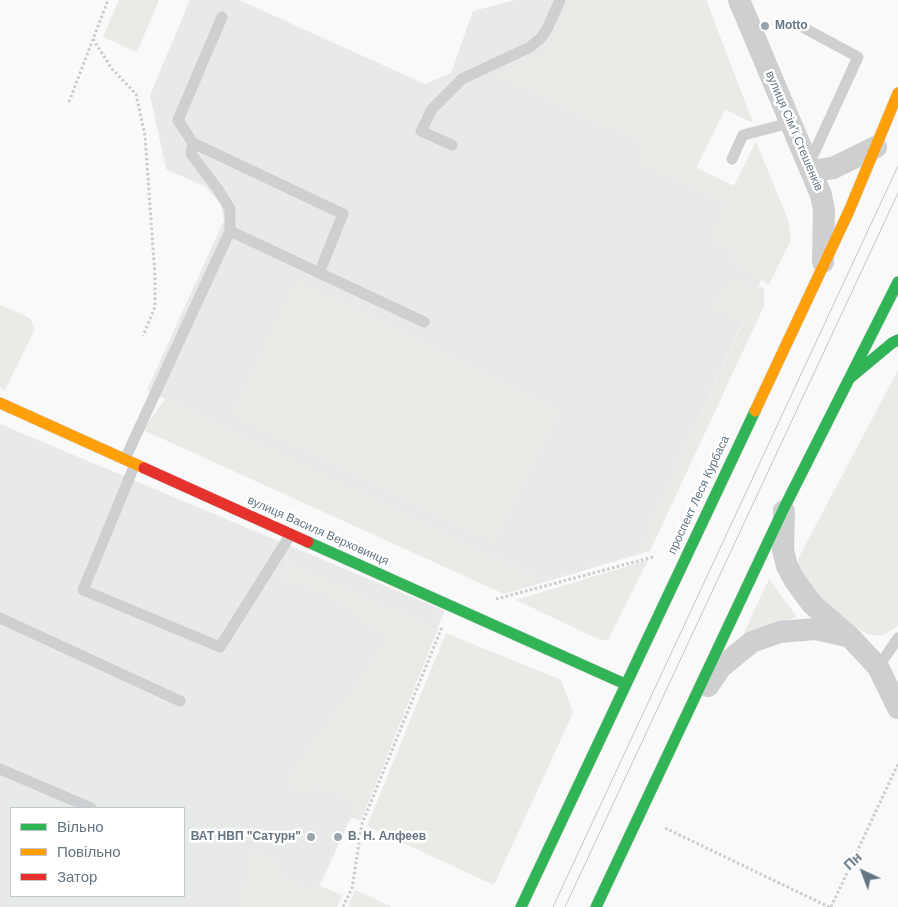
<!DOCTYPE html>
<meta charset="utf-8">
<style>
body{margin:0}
#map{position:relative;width:898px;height:907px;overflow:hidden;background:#f9f9f9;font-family:Arial,sans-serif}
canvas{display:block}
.legend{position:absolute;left:10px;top:807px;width:175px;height:90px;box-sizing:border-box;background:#fff;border:1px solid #c1c8cd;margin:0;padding:6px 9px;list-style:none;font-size:15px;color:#657683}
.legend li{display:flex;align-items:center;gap:10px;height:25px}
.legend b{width:25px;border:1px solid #c1c8cd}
.north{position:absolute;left:838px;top:847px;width:50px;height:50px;-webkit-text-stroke:4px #fff;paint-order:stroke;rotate:317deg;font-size:14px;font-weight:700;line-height:20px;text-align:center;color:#657683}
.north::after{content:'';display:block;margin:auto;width:18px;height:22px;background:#657683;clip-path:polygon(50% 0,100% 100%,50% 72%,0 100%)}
</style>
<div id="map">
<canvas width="898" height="907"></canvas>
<ul class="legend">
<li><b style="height:6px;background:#30b455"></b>Вільно</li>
<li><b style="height:6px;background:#ff9f0a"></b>Повільно</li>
<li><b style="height:6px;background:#e5322d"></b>Затор</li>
</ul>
<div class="north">Пн</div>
</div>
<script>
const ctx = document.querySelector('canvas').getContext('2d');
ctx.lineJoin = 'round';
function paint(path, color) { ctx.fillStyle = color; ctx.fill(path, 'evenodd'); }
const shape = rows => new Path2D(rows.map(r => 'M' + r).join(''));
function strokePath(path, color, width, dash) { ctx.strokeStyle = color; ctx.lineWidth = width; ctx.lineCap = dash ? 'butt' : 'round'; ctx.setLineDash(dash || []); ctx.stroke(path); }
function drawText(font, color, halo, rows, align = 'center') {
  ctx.font = font + ' Arial,sans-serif'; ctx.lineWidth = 5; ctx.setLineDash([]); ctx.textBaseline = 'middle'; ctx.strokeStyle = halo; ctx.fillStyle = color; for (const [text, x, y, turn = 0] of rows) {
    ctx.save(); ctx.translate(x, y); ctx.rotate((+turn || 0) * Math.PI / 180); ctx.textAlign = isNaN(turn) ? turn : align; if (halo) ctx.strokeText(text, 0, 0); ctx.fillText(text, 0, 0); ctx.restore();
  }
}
const built = shape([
 [190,0,239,0,425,84,451,73,473,11,515,0,706,0,753,123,725,109,696,168,734,186,756,142,788,220,639,552,543,581,147,390,224,220,221,204,206,187,166,169,150,95],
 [0,424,445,611,310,907,0,907],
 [11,808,184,808,184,896,11,896]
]);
const green = shape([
 [119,0,159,0,137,52,103,37],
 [570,0,706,0,753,123,725,109,696,168,734,186,756,142,788,220,791,240,769,285,732,263,735,253,710,240,726,203,637,163,645,144,494,75,529,61,548,47,558,30],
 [730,279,764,288,764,306,650,551,504,594,143,430,166,398,543,581,639,551,743,322,712,308],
 [296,281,561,410,495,543,231,415],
 [0,305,30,318,35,329,5,390,0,387],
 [898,370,898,626,882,636,868,634,843,621,814,595,797,568,798,559],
 [648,560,608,640,600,640,516,600],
 [287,563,438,629,361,821,350,817,355,803,316,785,310,795,284,783,389,639,329,595,281,579],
 [769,579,797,617,743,635],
 [446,633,561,680,573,713,494,885,367,826],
 [253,851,281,862,276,874,316,892,320,886,342,895,337,907,240,907],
 [355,890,392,907,348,907]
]);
const path = shape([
 [93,39,112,69,136,94,145,136,155,276,155,307,143,336],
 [69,102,108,0],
 [496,599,653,557],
 [665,828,829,907],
 [343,907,352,888,362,824,442,627],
 [831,907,898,764]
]);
const lane = shape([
 [804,28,858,57,809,164],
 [193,143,178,120,222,17],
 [452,145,421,131,432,109,462,79,530,47,541,38,548,27,560,0],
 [732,159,743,135,790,123],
 [230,231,424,322],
 [125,459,230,231,230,209,217,188,191,154,193,143,343,214,319,273],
 [135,464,83,590,220,647,291,534],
 [0,618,180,701],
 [878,667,898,638],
 [0,769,91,808]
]);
const street = shape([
 [739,0,821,195,824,210,823,262],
 [811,171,833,168,876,147],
 [784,511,783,550,787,566,795,581,812,604,850,637,878,667,898,708],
 [708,686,721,667,752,642,780,632,815,629,847,636]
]);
const fast = shape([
 [850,378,892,343,898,340],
 [308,542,625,684],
 [521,907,755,411],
 [596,907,784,508,898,282]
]);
const slow = shape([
 [0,403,144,468],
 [755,411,849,211,898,93]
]);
const jam = shape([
 [144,468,308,542]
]);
const tram = shape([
 [553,907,898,166],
 [565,907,898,193]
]);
const markers = [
 [765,26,5,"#99a4ac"],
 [311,837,5,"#99a4ac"],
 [338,837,5,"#99a4ac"]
];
const poiNames = [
 ["Motto",775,26],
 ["ВАТ НВП \"Сатурн\"",301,837,"right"],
 ["В. Н. Алфеев",348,837]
];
const streetNames = [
 ["вулиця Сімʼї Стешенків",794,131,67],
 ["проспект Леся Курбаса",699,495,-65],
 ["вулиця Василя Верховинця",318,531,24]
];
paint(built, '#e8e9e9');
paint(green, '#e8ebe6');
strokePath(fast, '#d5d6d7', 12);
strokePath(slow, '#d5d6d7', 12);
strokePath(jam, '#d5d6d7', 12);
strokePath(path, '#cbcccd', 3, [2.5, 2.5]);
strokePath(lane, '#cecfd0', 11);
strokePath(street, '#cecfd0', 22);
strokePath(fast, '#30b455', 11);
strokePath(slow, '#ff9f0a', 11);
strokePath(jam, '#e5322d', 11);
strokePath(tram, '#c3c5c6', 1);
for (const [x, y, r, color] of markers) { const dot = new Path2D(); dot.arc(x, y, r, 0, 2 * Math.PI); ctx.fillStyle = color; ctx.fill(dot); strokePath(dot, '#fff', 2); }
drawText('bold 12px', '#657683', '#fff', poiNames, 'left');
drawText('12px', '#657683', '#fff', streetNames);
</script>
